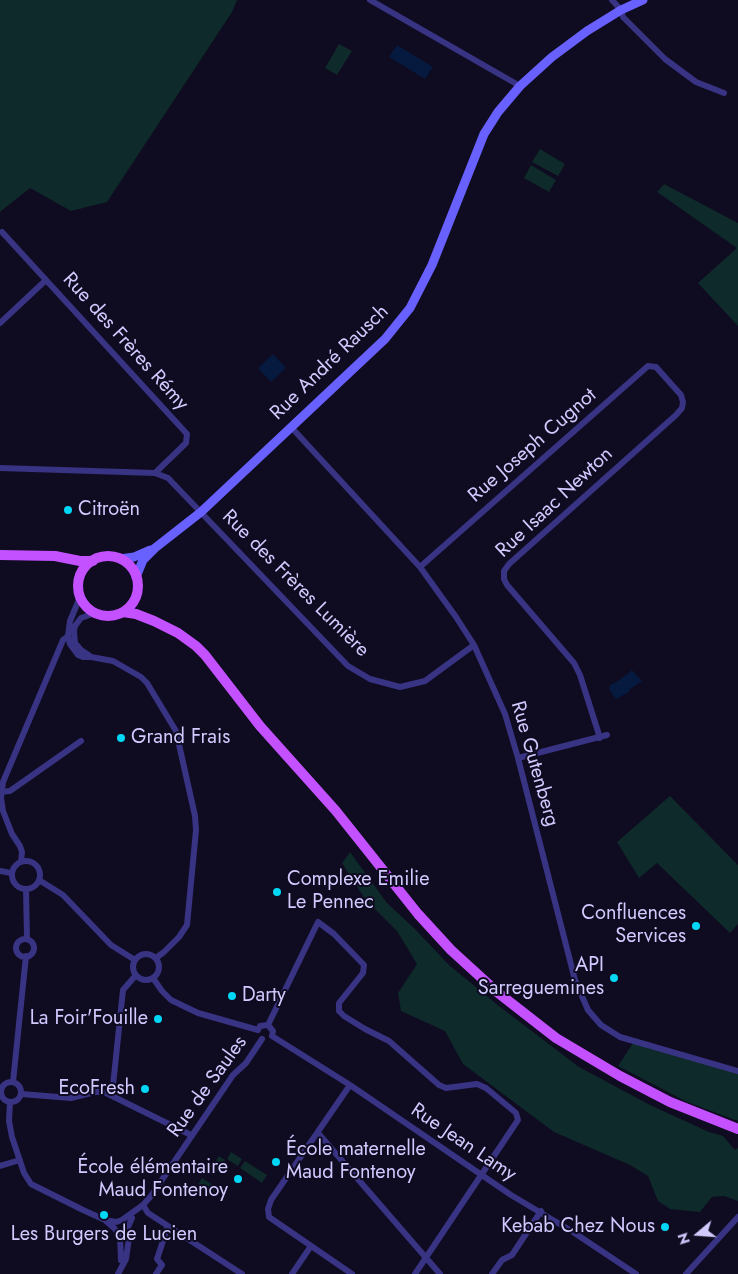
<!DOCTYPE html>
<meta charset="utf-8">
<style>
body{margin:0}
#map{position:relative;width:738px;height:1274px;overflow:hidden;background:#0f0b20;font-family:Jost,sans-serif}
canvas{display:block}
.north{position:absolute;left:673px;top:1209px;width:50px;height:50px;-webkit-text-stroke:4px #0f0b20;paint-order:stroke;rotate:252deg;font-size:14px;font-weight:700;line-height:20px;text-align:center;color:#d1caff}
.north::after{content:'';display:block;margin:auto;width:18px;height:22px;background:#d1caff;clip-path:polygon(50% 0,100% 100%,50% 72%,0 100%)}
</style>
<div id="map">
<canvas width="738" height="1274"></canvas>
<div class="north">N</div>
</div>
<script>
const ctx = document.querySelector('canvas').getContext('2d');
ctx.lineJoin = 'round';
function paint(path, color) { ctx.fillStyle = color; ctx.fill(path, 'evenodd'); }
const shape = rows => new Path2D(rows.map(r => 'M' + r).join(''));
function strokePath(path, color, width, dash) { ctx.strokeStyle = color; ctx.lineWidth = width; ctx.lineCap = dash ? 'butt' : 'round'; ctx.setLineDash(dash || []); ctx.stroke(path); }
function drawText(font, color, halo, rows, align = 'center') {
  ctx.font = font + ' Jost,sans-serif'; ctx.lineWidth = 4; ctx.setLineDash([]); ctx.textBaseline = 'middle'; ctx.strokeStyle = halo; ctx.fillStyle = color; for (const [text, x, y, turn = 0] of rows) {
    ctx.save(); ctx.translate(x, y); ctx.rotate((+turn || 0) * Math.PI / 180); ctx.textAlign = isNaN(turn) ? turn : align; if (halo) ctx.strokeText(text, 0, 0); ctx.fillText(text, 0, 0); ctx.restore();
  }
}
const green = shape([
 [0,0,237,0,232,12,107,202,71,211,30,188,0,212],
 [339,44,352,51,337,75,325,68],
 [540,149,565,164,558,176,532,162],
 [531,165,556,180,549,192,524,178],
 [664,184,738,223,738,326,698,283,737,248,657,192],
 [670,796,738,865,738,924,730,933,657,863,639,878,617,842],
 [350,852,387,903,415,929,449,965,499,1006,579,1067,652,1106,709,1132,723,1136,735,1150,738,1148,738,1201,724,1196,712,1197,700,1212,670,1209,658,1201,648,1176,630,1165,554,1132,463,1064,445,1031,401,1011,398,993,417,964,397,931,365,899,342,863],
 [633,1043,738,1073,738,1121,687,1102,618,1066],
 [231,1152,242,1159,238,1166,227,1159],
 [219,1156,225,1160,217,1172,211,1168],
 [245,1161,267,1175,262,1183,240,1168],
 [202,1178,216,1187,212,1195,197,1186]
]);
const water = shape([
 [397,45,433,67,425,79,389,57],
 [273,354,286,368,271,382,258,368],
 [632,670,642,681,629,690,629,692,616,699,609,689,610,685,621,679]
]);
const street = shape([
 [370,0,520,86],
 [612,0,621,10,623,17,665,59,696,82,724,93],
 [2,232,46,280],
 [0,323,46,280,187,434,186,443,155,473],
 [291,427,420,567,456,617,474,645,505,714,518,758,575,980,588,1010,601,1025,620,1037,738,1071],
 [0,468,155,473,168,478,348,666,370,679,400,687,425,681,474,645],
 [420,567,648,366,656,367,681,395,683,402,682,408,676,415,509,564,504,571,504,579,507,585,574,663,580,675,600,738],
 [68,636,70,644,78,655,83,657,91,657,113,661,141,677,147,683,176,731,195,816,196,830,187,925,179,937,164,952,156,958],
 [90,656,81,650,75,643,74,631,75,626,81,618,95,613],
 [518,758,607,735],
 [0,792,10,791,81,741],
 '12 875a14 14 0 1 1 28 0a14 14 0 1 1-28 0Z',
 [21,862,22,852,20,846,12,834,3,811,1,798,3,782,63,640,68,636,70,621,80,597],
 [0,871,11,873],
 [39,880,63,895,111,945,135,960],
 [26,889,27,939],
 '16 948a9 9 0 1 1 18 0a9 9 0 1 1-18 0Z',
 '133 967a13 13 0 1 1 26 0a13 13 0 1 1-26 0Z',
 [153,978,162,991,171,1000,198,1013,258,1030],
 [268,1025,318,922,334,934,364,965,363,973,339,1003,339,1011,344,1016,365,1029,389,1041,439,1085,446,1088,477,1084,486,1088,516,1113,518,1120,415,1274],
 [258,1030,260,1026,268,1025,273,1031,272,1036],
 [272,1036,350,1085,511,1195,573,1232,636,1274],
 '1 1092a10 10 0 1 1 20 0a10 10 0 1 1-20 0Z',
 [13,1082,26,956],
 [350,1085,271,1200,268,1209,269,1217,352,1274],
 [21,1094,71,1098,95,1092,104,1092,191,1135],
 [112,1095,123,990,136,975],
 [10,1102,9,1121,12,1137,24,1173,31,1184,83,1210,105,1220,116,1222,122,1220,143,1205,151,1196,233,1075,246,1063,262,1039],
 [318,1133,440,1274],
 [0,1166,20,1160],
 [143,1205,148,1213,242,1274],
 [105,1220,115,1229,120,1237,121,1260],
 [118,1274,126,1259,129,1238,128,1227,132,1218],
 [156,1274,162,1265,157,1259,168,1226],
 [292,1274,311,1246],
 [492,1274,502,1260,512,1255,541,1211],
 [686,1274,738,1217]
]);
const secondary = shape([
 [120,559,134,557,150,550],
 [136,577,143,560,155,548,201,512,385,339,410,308,432,265,484,134,498,112,520,86,552,57,587,31,621,10,643,0]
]);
const primary = shape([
 [0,555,55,556,80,561,93,561],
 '78 586a30 30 0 1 1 60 0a30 30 0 1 1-60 0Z',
 [123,612,136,614,154,621,178,633,196,646,205,655,260,726,336,811,418,914,451,950,497,992,556,1038,620,1076,670,1102,738,1129]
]);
const markers = [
 [68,510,5,"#00d6f5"],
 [121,738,5,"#00d6f5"],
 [277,892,5,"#00d6f5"],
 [696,926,5,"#00d6f5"],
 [614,978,5,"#00d6f5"],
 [232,996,5,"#00d6f5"],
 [158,1019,5,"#00d6f5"],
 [145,1089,5,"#00d6f5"],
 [276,1162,5,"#00d6f5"],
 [238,1179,5,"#00d6f5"],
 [104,1215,5,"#00d6f5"],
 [665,1227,5,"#00d6f5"]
];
const streetNames = [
 ["Rue des Frères Rémy",125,342,48],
 ["Rue André Rausch",330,363,-44],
 ["Rue Joseph Cugnot",533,446,-41],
 ["Rue Isaac Newton",555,503,-43],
 ["Rue des Frères Lumière",295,584,45],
 ["Rue Gutenberg",534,764,74],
 ["Rue de Saules",208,1087,-54],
 ["Rue Jean Lamy",463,1143,34]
];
const poiNames = [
 ["Citroën",78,510,"left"],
 ["Grand Frais",131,738,"left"],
 ["Complexe Emilie",287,880,"left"],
 ["Le Pennec",287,903,"left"],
 ["Confluences",686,914],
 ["Services",686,937],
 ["API",604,966],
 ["Sarreguemines",604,989],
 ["Darty",242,996,"left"],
 ["La Foir'Fouille",148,1019],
 ["EcoFresh",135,1089],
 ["École maternelle",286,1150,"left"],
 ["Maud Fontenoy",286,1173,"left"],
 ["École élémentaire",228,1168],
 ["Maud Fontenoy",228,1191],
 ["Kebab Chez Nous",655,1227],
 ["Les Burgers de Lucien",104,1235,"center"]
];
paint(green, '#0e2a2a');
paint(water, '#06193e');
strokePath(street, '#383382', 6);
strokePath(secondary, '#6961ff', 9);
strokePath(primary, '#c351ff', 10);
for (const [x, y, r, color] of markers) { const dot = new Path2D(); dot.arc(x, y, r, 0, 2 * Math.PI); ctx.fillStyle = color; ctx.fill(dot); strokePath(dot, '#0f0b20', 2); }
drawText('20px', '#d1caff', '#0f0b20', streetNames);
drawText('20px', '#d1caff', '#0f0b20', poiNames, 'right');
</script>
